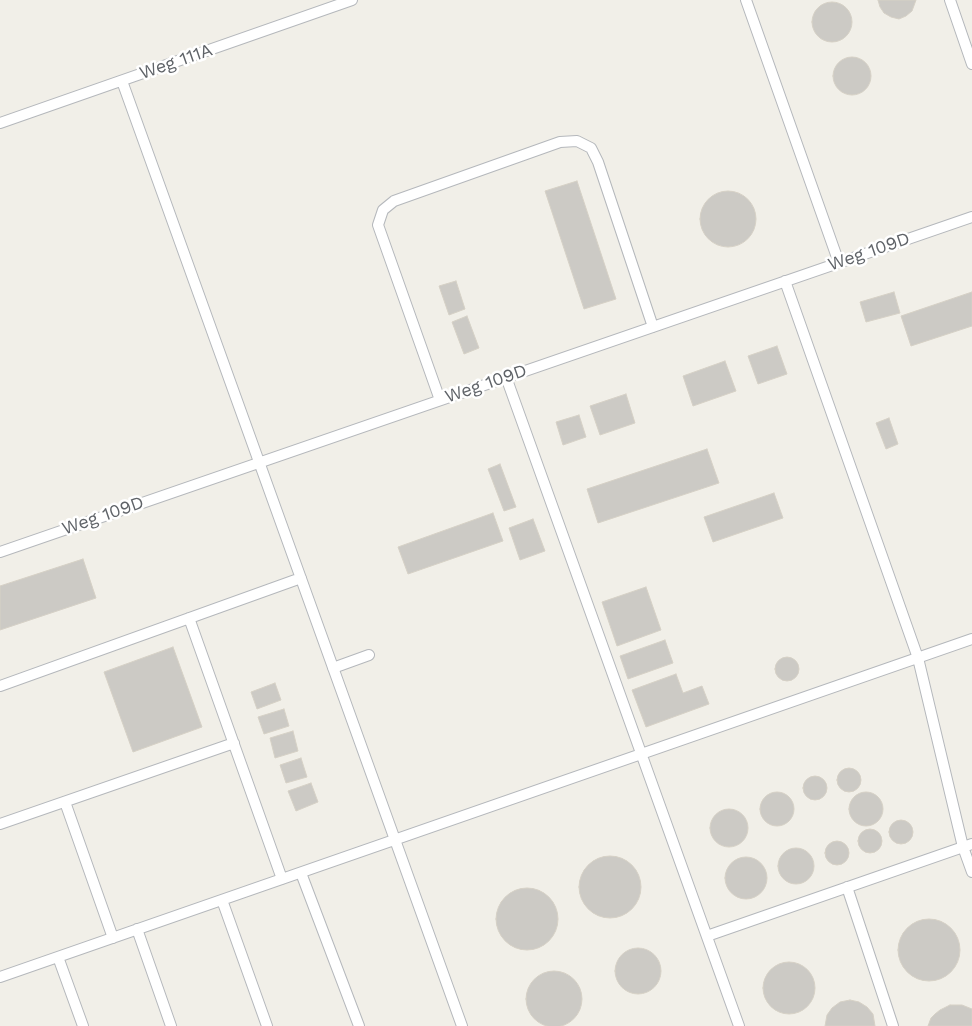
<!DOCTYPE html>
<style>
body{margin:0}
canvas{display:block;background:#f1efe8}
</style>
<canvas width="972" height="1026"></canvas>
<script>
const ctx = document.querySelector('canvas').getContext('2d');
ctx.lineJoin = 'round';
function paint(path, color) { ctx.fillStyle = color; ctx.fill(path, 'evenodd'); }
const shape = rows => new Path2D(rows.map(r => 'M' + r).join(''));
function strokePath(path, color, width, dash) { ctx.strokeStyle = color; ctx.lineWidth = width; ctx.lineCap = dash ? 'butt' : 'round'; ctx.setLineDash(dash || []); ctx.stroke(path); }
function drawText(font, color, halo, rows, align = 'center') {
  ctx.font = font + ' "Work Sans",sans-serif'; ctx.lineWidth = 5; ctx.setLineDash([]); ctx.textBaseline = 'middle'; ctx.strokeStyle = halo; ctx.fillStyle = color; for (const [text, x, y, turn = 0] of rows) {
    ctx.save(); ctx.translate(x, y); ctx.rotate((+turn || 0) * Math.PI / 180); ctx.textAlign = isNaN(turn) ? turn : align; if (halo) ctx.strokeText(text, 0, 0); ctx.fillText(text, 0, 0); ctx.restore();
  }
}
const building = shape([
 [878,0,916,0,912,11,906,16,899,19,891,17,884,13,880,7,878,0],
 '812 22a20 20 0 1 1 40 0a20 20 0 1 1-40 0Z',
 '833 76a19 19 0 1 1 38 0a19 19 0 1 1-38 0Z',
 [577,181,616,299,584,309,545,191,577,181],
 '700 219a28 28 0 1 1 56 0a28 28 0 1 1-56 0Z',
 [456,281,465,309,449,315,439,286,456,281],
 [894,292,900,313,866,322,860,302,894,292],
 [972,292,972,326,911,346,901,316,972,292],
 [467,316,479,348,464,354,452,322,467,316],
 [777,346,787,374,758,384,748,356,777,346],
 [725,361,736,391,693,406,683,376,725,361],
 [626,394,635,423,600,435,590,406,626,394],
 [579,415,586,437,563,445,556,422,579,415],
 [889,418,898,444,886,449,876,423,889,418],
 [707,449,719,483,598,523,587,489,707,449],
 [500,464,516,507,504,511,488,469,500,464],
 [774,493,783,518,713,542,704,517,774,493],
 [493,513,503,541,408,574,398,547,493,513],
 [533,519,545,551,520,560,509,528,533,519],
 [83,559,96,598,0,630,0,586,83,559],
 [646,587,661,630,617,646,602,602,646,587],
 [665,640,673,663,628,679,620,656,665,640],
 [173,647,202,727,133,752,104,672,173,647],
 '775 669a12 12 0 1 1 24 0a12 12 0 1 1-24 0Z',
 [676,674,683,693,702,686,709,704,646,727,632,690,676,674],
 [275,683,281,700,257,709,251,692,275,683],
 [284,709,289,726,264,734,258,717,284,709],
 [293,731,298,751,275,758,270,738,293,731],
 [301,758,307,777,286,783,280,765,301,758],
 '837 780a12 12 0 1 1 24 0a12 12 0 1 1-24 0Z',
 '803 788a12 12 0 1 1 24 0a12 12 0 1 1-24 0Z',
 [311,783,318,802,296,811,288,791,311,783],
 '760 809a17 17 0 1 1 34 0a17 17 0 1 1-34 0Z',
 '849 809a17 17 0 1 1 34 0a17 17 0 1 1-34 0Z',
 '710 828a19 19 0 1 1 38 0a19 19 0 1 1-38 0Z',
 '889 832a12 12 0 1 1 24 0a12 12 0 1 1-24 0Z',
 '858 841a12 12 0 1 1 24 0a12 12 0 1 1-24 0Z',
 '825 853a12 12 0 1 1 24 0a12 12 0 1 1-24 0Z',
 '778 866a18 18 0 1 1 36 0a18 18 0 1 1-36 0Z',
 '579 887a31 31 0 1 1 62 0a31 31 0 1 1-62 0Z',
 '725 878a21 21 0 1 1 42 0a21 21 0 1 1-42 0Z',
 '496 919a31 31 0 1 1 62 0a31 31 0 1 1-62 0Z',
 '898 950a31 31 0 1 1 62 0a31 31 0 1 1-62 0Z',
 '615 971a23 23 0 1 1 46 0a23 23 0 1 1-46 0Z',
 '763 988a26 26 0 1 1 52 0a26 26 0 1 1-52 0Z',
 '526 999a28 28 0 1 1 56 0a28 28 0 1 1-56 0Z',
 [850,1000,859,1002,867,1007,873,1014,875,1026,825,1026,827,1015,832,1008,840,1002,850,1000],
 [950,1005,962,1005,972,1009,972,1026,928,1026,931,1018,935,1014,940,1010,950,1005]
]);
const lane = shape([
 [746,0,839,263],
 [950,0,972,64],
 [122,81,462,1026],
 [0,123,352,0],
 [785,281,918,658,963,847,972,872],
 [506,377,739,1026],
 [440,400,378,225,383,210,394,201,560,142,577,141,591,148,598,162,653,327],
 [0,552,972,217],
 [189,618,282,879],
 [333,668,369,655],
 [0,686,301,578],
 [65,802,113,938],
 [0,824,234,743],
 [301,873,359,1026],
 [847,887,893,1026],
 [222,900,267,1026],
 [137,929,171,1026],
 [707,936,972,844],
 [58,957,83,1026],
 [0,977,972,639]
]);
const streetNames = [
 ["Weg 111A",176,62,-19],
 ["Weg 109D",869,252,-19],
 ["Weg 109D",486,384,-19],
 ["Weg 109D",103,516,-19]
];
paint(building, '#cccac5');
strokePath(building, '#d6d1c6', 1);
strokePath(lane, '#b5b8bc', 12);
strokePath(lane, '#fff', 10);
drawText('18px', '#5f6368', '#fff', streetNames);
</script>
